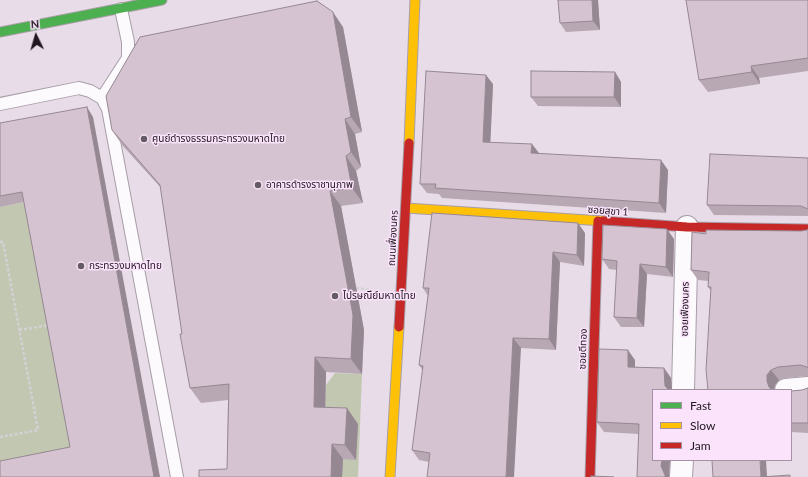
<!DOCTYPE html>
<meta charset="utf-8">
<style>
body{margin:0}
#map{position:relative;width:808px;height:477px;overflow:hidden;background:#e8dce8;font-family:Lato,sans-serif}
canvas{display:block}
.legend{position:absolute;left:652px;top:389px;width:140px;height:72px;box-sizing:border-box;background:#fbe4fb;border:1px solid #a392a3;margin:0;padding:5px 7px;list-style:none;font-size:12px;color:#1f161f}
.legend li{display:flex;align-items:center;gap:8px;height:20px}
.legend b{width:20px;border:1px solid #a392a3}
.north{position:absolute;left:16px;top:16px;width:40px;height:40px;-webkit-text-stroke:3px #fbe4fb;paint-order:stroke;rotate:355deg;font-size:11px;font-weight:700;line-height:16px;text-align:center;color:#1f161f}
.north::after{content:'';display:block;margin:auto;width:14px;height:18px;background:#1f161f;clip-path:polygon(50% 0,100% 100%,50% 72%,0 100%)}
</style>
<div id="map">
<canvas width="808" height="477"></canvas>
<ul class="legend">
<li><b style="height:5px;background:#4caf50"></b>Fast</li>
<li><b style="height:5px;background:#ffc107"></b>Slow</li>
<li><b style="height:5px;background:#c62828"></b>Jam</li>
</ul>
<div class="north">N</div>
</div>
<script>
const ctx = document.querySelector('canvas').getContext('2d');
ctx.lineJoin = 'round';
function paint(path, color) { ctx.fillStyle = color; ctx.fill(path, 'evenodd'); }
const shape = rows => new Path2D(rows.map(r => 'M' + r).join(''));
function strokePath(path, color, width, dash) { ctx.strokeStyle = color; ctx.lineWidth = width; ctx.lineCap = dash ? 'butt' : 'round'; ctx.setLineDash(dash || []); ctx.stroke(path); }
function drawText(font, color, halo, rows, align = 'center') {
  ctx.font = font + ' Lato,"Noto Sans Thai",sans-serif'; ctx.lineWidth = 3; ctx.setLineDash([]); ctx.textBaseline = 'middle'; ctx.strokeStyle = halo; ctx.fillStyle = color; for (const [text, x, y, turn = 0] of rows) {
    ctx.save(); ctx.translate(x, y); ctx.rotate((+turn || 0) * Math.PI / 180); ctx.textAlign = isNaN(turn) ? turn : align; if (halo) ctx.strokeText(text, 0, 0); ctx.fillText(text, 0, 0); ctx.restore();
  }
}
const green = shape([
 [29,201,77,457,0,472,0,207],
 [335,373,362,374,358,477,322,477,326,385]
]);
const path = shape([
 [0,242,3,242,38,430,0,437],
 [356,288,373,290],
 [19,330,50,325]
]);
const lane = shape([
 [102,98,128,58,128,42,121,9],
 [0,104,79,88,90,91,102,98,108,109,177,477]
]);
const street = shape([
 [683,390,687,227],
 [786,390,808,388],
 [681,477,682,460]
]);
const fast = shape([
 [0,32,162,0]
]);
const slow = shape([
 [409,143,415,0],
 [406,208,603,221],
 [390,477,399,327]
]);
const jam = shape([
 [603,221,687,227,808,229],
 [399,327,409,143],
 [590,477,598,221]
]);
const wall = shape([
 [558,0,598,0,600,30,566,32,560,23],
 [808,0,808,71,759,78,760,84,708,92,699,80],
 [343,27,362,132,355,134,361,167,356,171,363,203,341,206,364,330,362,374,326,372,325,407,358,424,356,460,343,459,342,477,199,477,227,469,228,400,201,403,190,388,161,188,122,145,112,130],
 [615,72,621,82,621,107,538,106,531,97],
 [493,84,490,142,539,153,668,170,666,213,442,198,439,194,427,193,420,184],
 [93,117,70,447,24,202,0,207,0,123],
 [808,158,808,216,714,215,707,205],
 [808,229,808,376,785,378,779,380,775,385,774,390,708,390,711,291,708,287,708,281,698,280,691,270,706,234,801,231,807,230],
 [585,233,584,266,560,262,556,350,521,348,429,462,419,460,412,450,423,371,419,365,428,296,423,288],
 [674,239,673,277,647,274,644,327,621,327,614,317,617,270,609,269,602,259],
 [635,360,635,367,664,368,671,378,669,477,637,477,639,434,604,432,597,422],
 [808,388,808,433,791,432,791,391,802,390]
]);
const shadedWall = shape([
 [592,0,598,0,600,30,593,21],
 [333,12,343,27,362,132,351,117],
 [751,66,759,78,760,84,752,72],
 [615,72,621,82,621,107,614,97],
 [486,75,493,84,490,151,483,142],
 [87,107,93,117,160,477,154,477],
 [345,119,355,134,361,167,351,152],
 [532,144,539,153,531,153],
 [346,156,356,171,363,203,352,188],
 [661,160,668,170,666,213,659,203],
 [330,191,341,206,364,330,362,374,351,359],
 [578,223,585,233,584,266,577,255],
 [667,229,674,239,673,277,666,267],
 [553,252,560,262,556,350,549,339],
 [640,264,647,274,644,327,637,318],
 [513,338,521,348,514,477,506,477],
 [628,350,635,360,635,377,628,367],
 [315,357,326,372,325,422,314,407],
 [664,368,671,378,672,390,668,390,665,386],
 [771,370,779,380,775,385,774,390,771,390,769,387,767,381,767,375],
 [347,408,358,424,356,460,345,445],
 [332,444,343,459,342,477,331,477],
 [662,460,670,460,669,477,665,477,661,466],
 [760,460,766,460,767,477,761,477]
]);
const building = shape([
 [558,0,592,0,593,21,560,23,558,0],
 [686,0,808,0,808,58,751,66,752,72,699,80,686,0],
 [317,1,333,12,351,117,345,119,351,152,346,156,352,188,330,191,353,315,351,359,315,357,314,407,347,408,345,445,332,444,331,477,199,477,199,470,227,469,229,384,190,388,180,334,182,334,160,185,112,130,106,96,140,37,317,1],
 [426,71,486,75,483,142,532,144,531,153,661,160,659,203,435,188,436,184,420,184,426,71],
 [531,71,615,72,614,97,531,97,531,71],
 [87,107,154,477,0,477,0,461,70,447,22,192,0,196,0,123,87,107],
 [710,154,808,158,808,209,801,206,707,205,710,154],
 [432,213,578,223,577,255,553,252,549,339,513,338,506,477,427,477,430,453,412,450,423,366,419,365,429,288,423,288,432,213],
 [603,225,667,229,666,267,640,264,637,318,614,317,617,261,602,259,603,225],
 [808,229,808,368,807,367,800,365,778,367,771,370,767,375,767,381,769,387,772,390,708,390,706,370,711,287,708,287,709,272,691,270,692,232,706,234,706,230,801,231,807,230,808,229],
 [599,349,628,350,628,367,664,368,665,386,669,390,653,390,653,460,662,460,661,466,665,475,665,477,637,477,639,424,597,422,599,349],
 [808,388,808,423,791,423,791,391,802,390,808,388],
 [712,460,760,460,761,477,790,475,790,477,713,477,712,460],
 [591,476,614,477,591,477,591,476]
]);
const markers = [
 [144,139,4,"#655b65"],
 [258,185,4,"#655b65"],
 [81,266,4,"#655b65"],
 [335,296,4,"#655b65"]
];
const poiNames = [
 ["ศูนย์ดำรงธรรมกระทรวงมหาดไทย",152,139],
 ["อาคารดำรงราชานุภาพ",266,185],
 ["กระทรวงมหาดไทย",89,266],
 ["ไปรษณีย์มหาดไทย",343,296]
];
const streetNames = [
 ["ซอยสุขา 1",608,211,4],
 ["ถนนเฟื่องนคร",393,238,-87],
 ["ซอยเฟืองนคร",685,309,-89],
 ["ซอยตีทอง",583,349,-88]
];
paint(green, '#c2c7b2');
strokePath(lane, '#a79ea7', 14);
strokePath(street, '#a79ea7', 24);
strokePath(fast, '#a79ea7', 11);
strokePath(slow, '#a79ea7', 11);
strokePath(jam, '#a79ea7', 11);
strokePath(path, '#d4d1d4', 2.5, [3, 2]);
strokePath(lane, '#fcfafc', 12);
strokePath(street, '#fcfafc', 22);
strokePath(fast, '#4caf50', 9);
strokePath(slow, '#ffc107', 9);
strokePath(jam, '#c62828', 9);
paint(wall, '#b8a8b4');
paint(shadedWall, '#968892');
paint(building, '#d6c3d1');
strokePath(building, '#968892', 1);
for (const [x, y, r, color] of markers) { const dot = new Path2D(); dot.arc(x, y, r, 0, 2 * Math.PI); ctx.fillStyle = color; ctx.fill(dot); strokePath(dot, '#fbe4fb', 1.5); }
drawText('10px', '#1f161f', '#fbe4fb', poiNames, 'left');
drawText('10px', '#1f161f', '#fbe4fb', streetNames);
</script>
